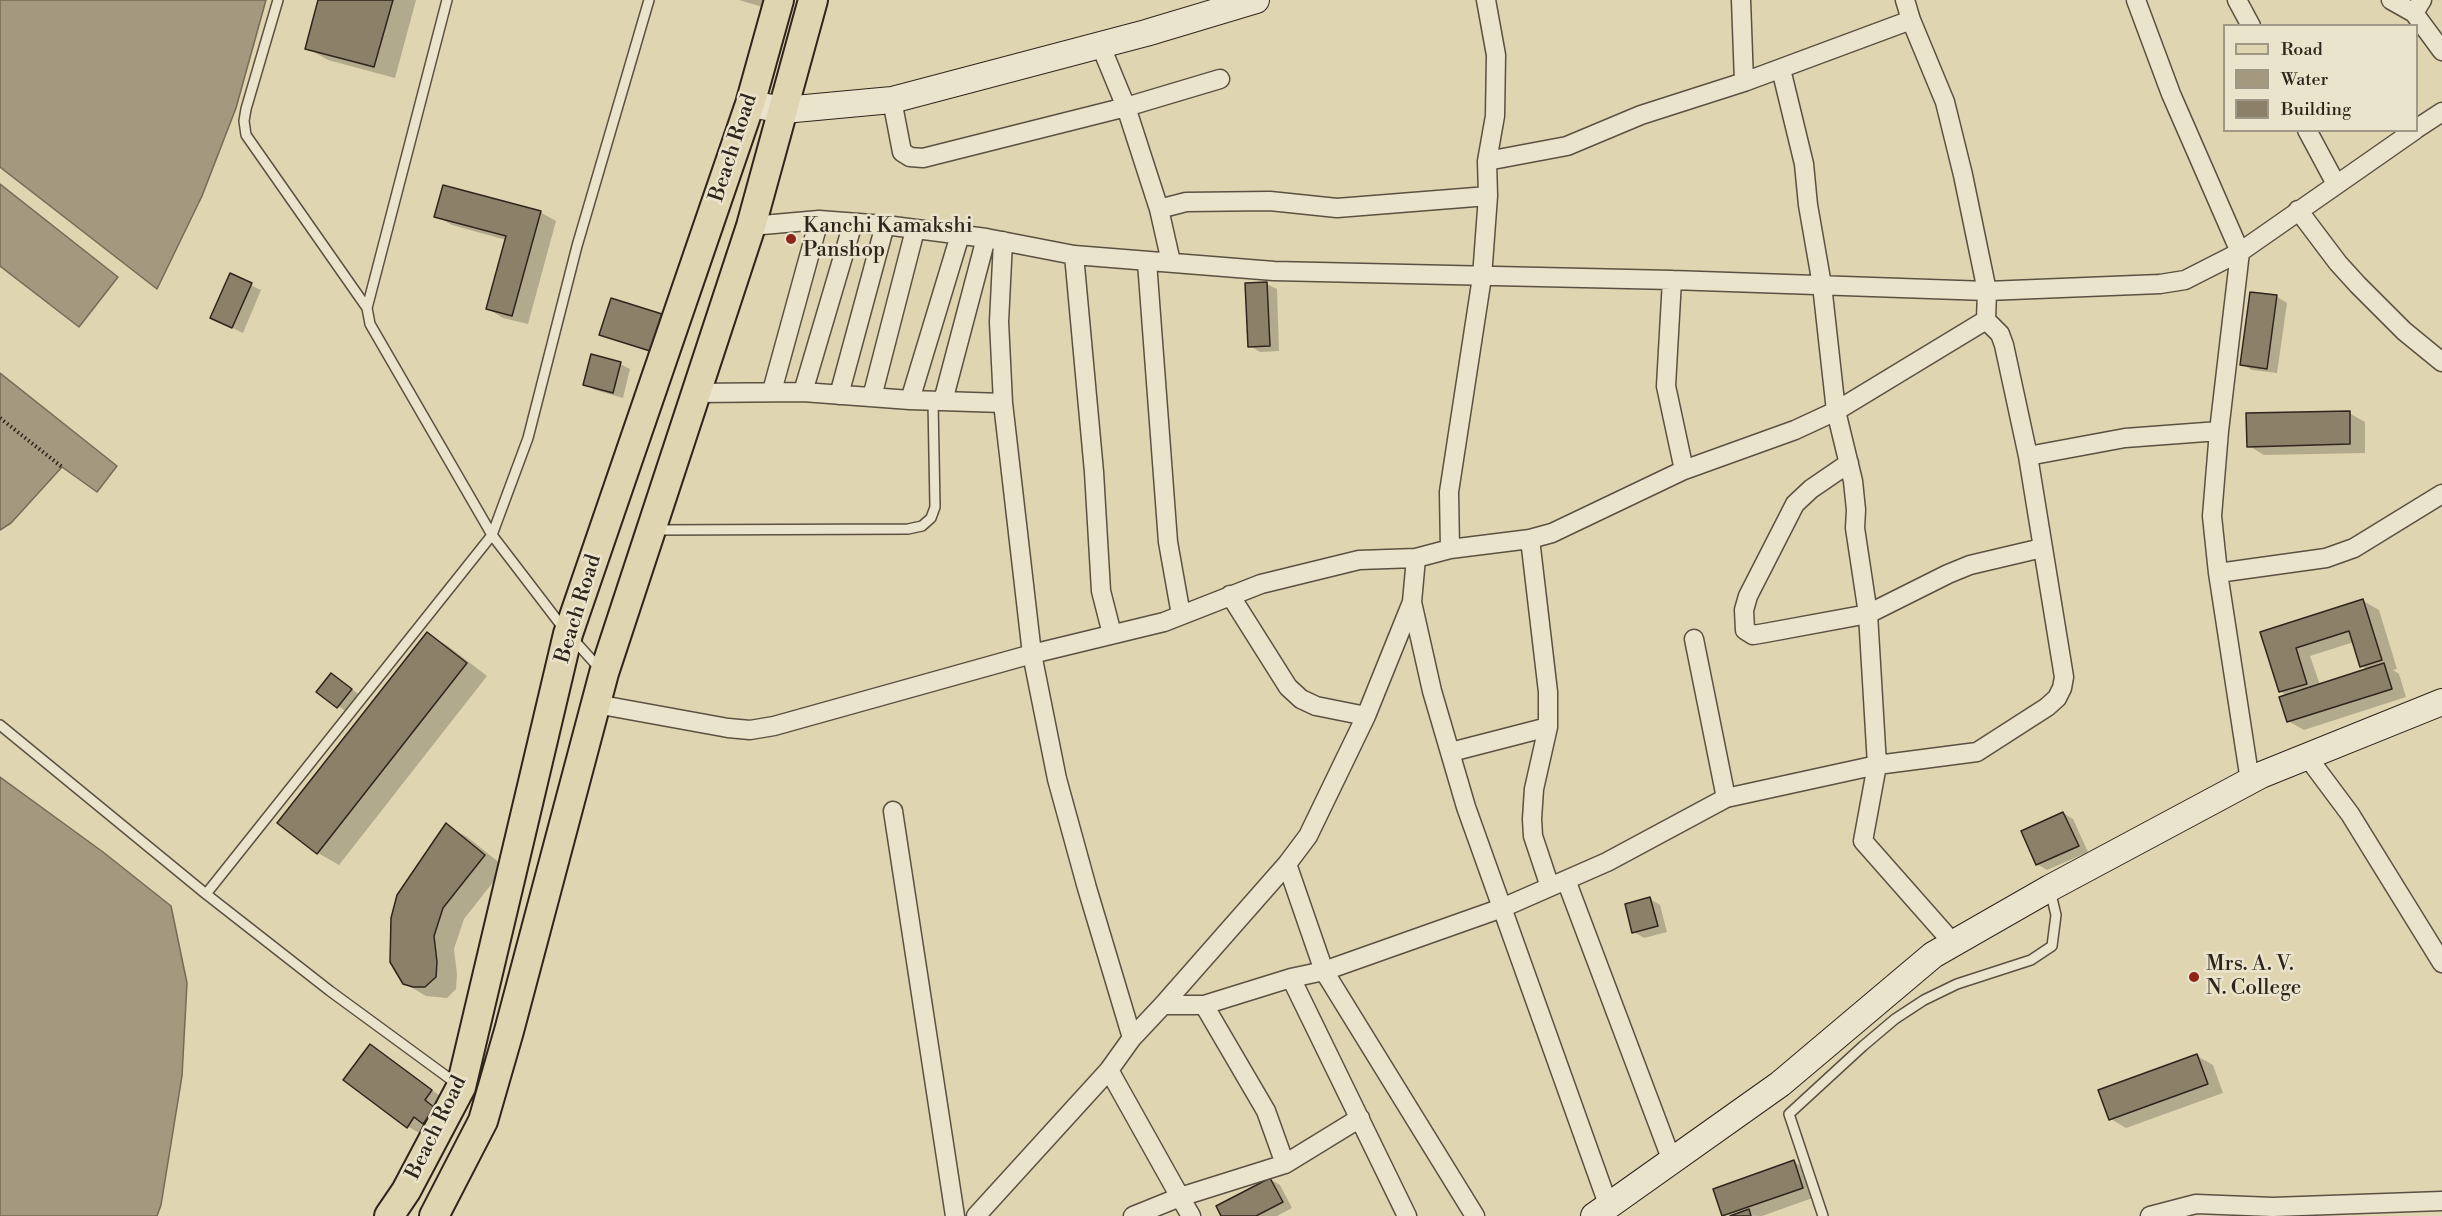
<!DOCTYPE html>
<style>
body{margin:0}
#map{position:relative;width:2442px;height:1216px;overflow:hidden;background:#dfd5b0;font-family:"Libre Bodoni",serif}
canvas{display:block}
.legend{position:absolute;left:2223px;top:24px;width:195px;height:108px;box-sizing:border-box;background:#eae4cc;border:2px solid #9f9886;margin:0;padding:8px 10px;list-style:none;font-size:18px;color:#2f251d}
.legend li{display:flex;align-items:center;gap:12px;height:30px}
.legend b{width:30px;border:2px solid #9f9886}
</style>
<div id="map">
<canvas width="2442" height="1216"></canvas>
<ul class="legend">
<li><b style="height:8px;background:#dfd5b0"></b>Road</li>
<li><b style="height:16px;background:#a3997e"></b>Water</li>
<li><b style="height:16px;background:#8b8169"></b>Building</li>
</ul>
</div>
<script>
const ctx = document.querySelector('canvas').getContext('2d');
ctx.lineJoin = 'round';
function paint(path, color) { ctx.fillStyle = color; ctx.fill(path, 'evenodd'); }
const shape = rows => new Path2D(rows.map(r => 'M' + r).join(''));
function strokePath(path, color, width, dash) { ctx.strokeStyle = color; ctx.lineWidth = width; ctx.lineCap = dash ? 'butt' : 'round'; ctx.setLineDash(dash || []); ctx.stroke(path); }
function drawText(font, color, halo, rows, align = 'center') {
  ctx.font = font + ' "Libre Bodoni",serif'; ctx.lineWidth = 5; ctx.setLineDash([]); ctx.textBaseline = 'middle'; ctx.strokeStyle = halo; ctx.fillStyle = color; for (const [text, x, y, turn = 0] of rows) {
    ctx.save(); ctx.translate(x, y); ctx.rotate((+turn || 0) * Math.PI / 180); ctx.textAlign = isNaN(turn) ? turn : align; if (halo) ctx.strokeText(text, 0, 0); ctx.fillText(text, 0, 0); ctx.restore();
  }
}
const water = shape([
 [0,0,266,0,236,108,202,196,157,289,0,167,0,0],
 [0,184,118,277,79,327,0,266,0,184],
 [0,373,117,466,97,492,62,467,11,523,0,530,0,373],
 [0,777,103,852,171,906,187,983,182,1076,161,1205,157,1216,0,1216,0,777]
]);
const shadow = shape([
 [320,0,416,0,395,78,328,60,307,48],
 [739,0,771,0,769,9],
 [540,212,556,221,528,324,503,318,488,309,506,240,452,225,436,216],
 [230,275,261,290,243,333,212,318],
 [1266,284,1277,289,1279,351,1260,352,1250,346],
 [2252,294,2277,297,2287,303,2277,373,2252,370,2242,364],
 [620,364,630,369,623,398,595,390,585,384],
 [2349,413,2365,422,2365,453,2264,455,2249,446],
 [2363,601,2379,610,2397,669,2393,670,2399,674,2406,697,2304,730,2288,721,2287,696,2280,691,2262,633],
 [2354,642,2362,666,2368,670,2320,685,2310,656],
 [427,634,448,646,487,676,339,865,318,853,279,823],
 [341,681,361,696,348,713,319,692],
 [2063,813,2073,819,2088,852,2047,870,2037,864],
 [446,825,467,837,505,867,464,919,454,949,457,974,456,989,447,998,426,996,404,983],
 [1650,899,1660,905,1667,932,1644,938,1634,932],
 [370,1046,446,1100,423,1135,407,1126],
 [2197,1056,2213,1065,2223,1093,2126,1128,2111,1119],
 [1794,1162,1809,1171,1818,1196,1762,1216,1723,1215],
 [1270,1179,1280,1185,1292,1208,1277,1216,1223,1216]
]);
const building = shape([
 [318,0,393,0,374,67,305,49,318,0],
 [443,185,541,211,512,316,486,309,506,236,434,217,443,185],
 [230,273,252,283,232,328,210,318,230,273],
 [1267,282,1270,346,1248,347,1245,283,1267,282],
 [2250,292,2277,295,2267,369,2240,365,2250,292],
 [611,298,662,314,650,351,599,335,611,298],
 [591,354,621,362,613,393,583,385,591,354],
 [2350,411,2350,444,2247,447,2246,413,2350,411],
 [2363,599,2382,660,2360,667,2349,631,2296,648,2307,684,2279,692,2260,632,2363,599],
 [427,632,467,663,317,854,277,823,427,632],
 [2384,663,2392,689,2287,722,2279,697,2384,663],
 [331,673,352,689,337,708,316,692,331,673],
 [2063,812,2079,846,2036,865,2021,831,2063,812],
 [446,823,485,855,443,908,434,936,437,962,436,977,425,987,413,987,403,984,390,962,391,918,397,895,446,823],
 [1650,897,1658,926,1632,933,1625,904,1650,897],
 [370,1044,432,1090,425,1100,435,1108,423,1124,414,1117,407,1128,343,1080,370,1044],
 [2197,1054,2208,1084,2109,1120,2098,1090,2197,1054],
 [1794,1160,1803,1188,1722,1216,1713,1189,1794,1160],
 [1270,1178,1283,1202,1256,1216,1221,1216,1216,1206,1270,1178],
 [1749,1209,1751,1216,1730,1216,1749,1209]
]);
const path = shape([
 [0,418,62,467]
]);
const lane = shape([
 [278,0,246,109,244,121,246,135,367,308],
 [447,0,367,308,370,324,492,535,564,629],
 [656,530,908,529,922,526,931,518,935,507,933,401],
 [573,639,600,669],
 [0,725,206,894,330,991,457,1084],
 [206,894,492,535,528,438,577,246,649,0],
 [1823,1216,1789,1114,1863,1046,1895,1019,1924,1000,1957,984,2031,960,2052,946,2056,915,2050,890]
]);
const street = shape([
 [1486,0,1496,55,1495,116,1487,161,1488,196,1482,277,1449,492,1450,549,1530,539,1552,533,1684,470,1795,430,1836,411,1986,320,1987,291,2160,284,2185,280,2240,252,2415,130],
 [1741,0,1744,82],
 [2136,0,2171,94,2240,252,2219,431,2212,516,2218,573,2326,558,2354,548,2442,494],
 [2237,0,2251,26],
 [2391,0,2414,13],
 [2422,0,2414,13,2442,51],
 [1100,44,1126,107,1159,209,1171,262],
 [1781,69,1804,164,1808,205,1822,285,1836,411,1853,481,1856,510,1855,528,1868,614,1948,574,1970,565,2042,548],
 [892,100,902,152,910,157,923,158,1126,107,1220,79],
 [2416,129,2442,112],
 [2307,130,2336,184],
 [1487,161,1567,146,1641,115,1744,82,1911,20],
 [1159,209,1186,202,1270,201,1337,208,1488,196],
 [2298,210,2338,263,2358,285,2404,331,2442,362],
 [751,226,819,220,885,225,986,238,1074,255,1274,271,1672,280,1987,291,1963,175,1945,102,1911,20,1905,0],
 [1074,255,1094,472,1101,591,1112,634],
 [1147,262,1168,542,1181,615],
 [1672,280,1666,386,1684,470],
 [772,391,819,220],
 [803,392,853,223],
 [695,393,803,392,910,400,1003,403],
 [839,395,885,225],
 [872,397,915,230],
 [910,400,960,235],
 [943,401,986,238],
 [2028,456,2125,438,2219,431],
 [1849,463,1811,489,1795,504,1748,596,1744,610,1745,630,1753,635,1765,633,1868,614,1877,765,1863,841,1953,943],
 [1530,539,1548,692,1548,727,1534,789,1532,819,1533,836,1550,887],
 [2218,573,2250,781],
 [1230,595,1288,687,1301,699,1316,706,1366,716],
 [1412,602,1432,691,1466,807,1609,1207],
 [1694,639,1726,798],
 [596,704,728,728,750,730,774,726,1032,654,1164,622,1261,584,1359,560,1416,558,1450,549],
 [1451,752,1548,727],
 [2306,755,2350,814,2442,963],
 [893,811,955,1216],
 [1287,864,1324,971,1475,1216],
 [1566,880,1672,1161],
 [1291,978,1407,1216],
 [1163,1005,1204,1005,1291,978,1324,971,1502,908,1607,862,1726,798,1877,765,1977,752,2047,707,2057,698,2062,688,2064,677,2028,456,2004,345,2000,334,1986,320],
 [1132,1038,1163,1005,1287,864,1308,836,1366,716,1412,602,1416,558],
 [1109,1070,1180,1197,1133,1216],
 [1285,1164,1360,1118],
 [976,1216,1109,1070,1132,1038,1087,888,1057,779,1032,654,1003,403,999,322,1003,241],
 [1191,1216,1180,1197,1285,1164,1266,1111,1204,1005],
 [2150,1216,2196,1204,2273,1207,2442,1201]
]);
const secondary = shape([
 [750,104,784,110,892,100,1146,33,1256,0],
 [1594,1216,1780,1084,1933,955,2050,888,2261,775,2442,702]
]);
const primary = shape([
 [389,1216,406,1191,461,1087,568,634,750,104,779,0],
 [434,1216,483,1121,509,1031,604,673,751,226,813,0]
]);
const markers = [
 [791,239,6,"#8f2418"],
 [2194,977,6,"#8f2418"]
];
const streetNames = [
 ["Beach Road",734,148,-72],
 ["Beach Road",579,609,-73],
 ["Beach Road",437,1128,-64]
];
const poiNames = [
 ["Kanchi Kamakshi",803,227],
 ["Panshop",803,251],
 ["Mrs. A. V.",2206,965],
 ["N. College",2206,989]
];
paint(water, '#a3997e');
strokePath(water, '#756b57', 1.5);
paint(shadow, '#0003');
paint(building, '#8b8169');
strokePath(building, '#2f251d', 1.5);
strokePath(lane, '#5b5142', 12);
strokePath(street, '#5b5142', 21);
strokePath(secondary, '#2f251d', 28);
strokePath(primary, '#2f251d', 32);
strokePath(path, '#2f251d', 4, [1.5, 3]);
strokePath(lane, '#eae4cc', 9);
strokePath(street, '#eae4cc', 18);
strokePath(secondary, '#eae4cc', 26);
strokePath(primary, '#dfd5b0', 28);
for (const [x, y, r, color] of markers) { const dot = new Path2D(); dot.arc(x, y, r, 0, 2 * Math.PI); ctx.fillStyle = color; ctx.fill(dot); strokePath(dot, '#eae4cc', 2); }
drawText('21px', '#2f251d', '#eae4cc', streetNames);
drawText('21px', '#2f251d', '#eae4cc', poiNames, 'left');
</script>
